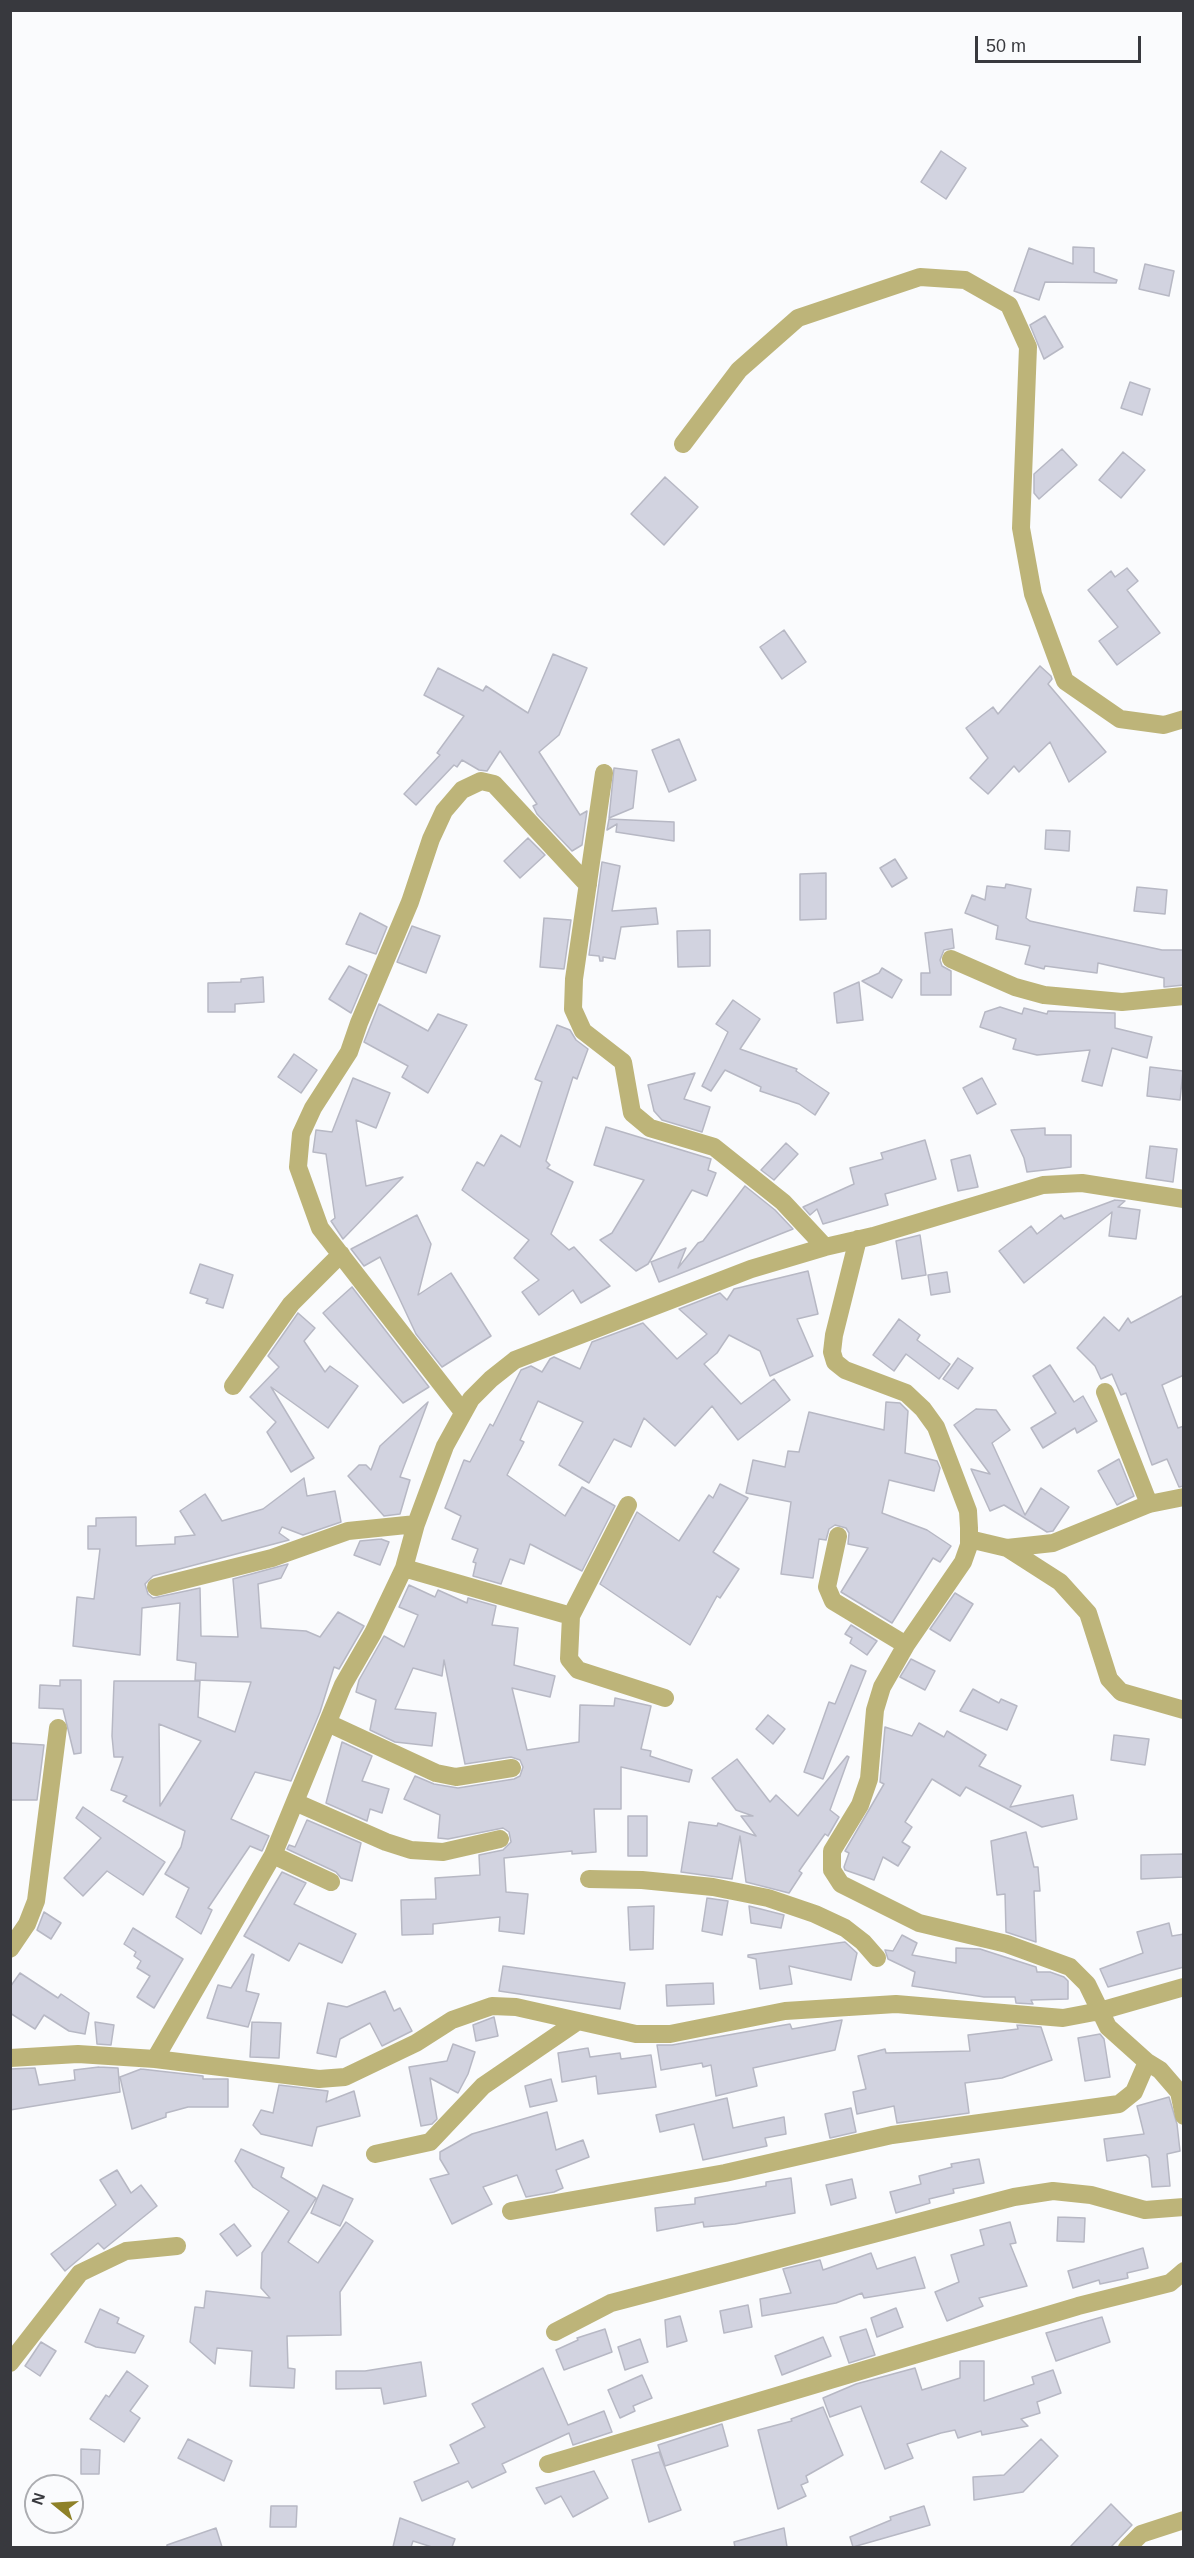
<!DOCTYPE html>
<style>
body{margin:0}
#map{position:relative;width:1194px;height:2558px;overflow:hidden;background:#fafbfd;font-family:Helvetica,sans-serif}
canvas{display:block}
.frame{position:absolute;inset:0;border:12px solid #38393e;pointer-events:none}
.north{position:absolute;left:24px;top:2474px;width:60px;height:60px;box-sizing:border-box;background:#fafbfd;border:2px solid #acadb1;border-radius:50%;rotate:288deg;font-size:16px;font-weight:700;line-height:24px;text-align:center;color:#38393e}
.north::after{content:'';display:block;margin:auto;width:21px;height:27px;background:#8e8128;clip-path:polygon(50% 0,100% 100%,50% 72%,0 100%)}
.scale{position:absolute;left:975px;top:36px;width:166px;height:27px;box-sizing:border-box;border:3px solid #38393e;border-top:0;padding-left:8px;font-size:18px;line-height:21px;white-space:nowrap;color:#38393e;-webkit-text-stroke:4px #fafbfd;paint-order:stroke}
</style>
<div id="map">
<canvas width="1194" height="2558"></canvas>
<div class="frame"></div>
<div class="north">N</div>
<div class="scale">50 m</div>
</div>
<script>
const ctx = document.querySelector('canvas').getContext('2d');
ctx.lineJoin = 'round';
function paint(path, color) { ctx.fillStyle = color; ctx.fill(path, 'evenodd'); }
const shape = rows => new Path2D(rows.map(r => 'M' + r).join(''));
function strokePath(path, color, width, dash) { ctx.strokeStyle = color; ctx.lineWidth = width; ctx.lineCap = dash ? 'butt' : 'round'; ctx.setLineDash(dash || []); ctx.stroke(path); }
const building = shape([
 [941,151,966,168,946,199,921,182,941,151],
 [1073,247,1094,248,1094,272,1117,280,1116,283,1045,282,1039,300,1014,291,1029,248,1073,264,1073,247],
 [1145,264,1174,271,1169,296,1139,289,1145,264],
 [1045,316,1063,347,1044,359,1030,325,1045,316],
 [1130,382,1150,389,1142,415,1121,408,1130,382],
 [1062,449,1077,465,1039,499,1034,493,1034,474,1062,449],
 [1123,452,1145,470,1121,498,1099,480,1123,452],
 [665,477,698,507,664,545,631,514,665,477],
 [1127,568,1138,581,1127,590,1160,633,1117,665,1099,641,1118,627,1088,590,1111,571,1115,577,1127,568],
 [784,630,806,662,782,679,760,647,784,630],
 [553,654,587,668,559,735,539,752,580,815,587,811,582,845,572,851,537,814,533,806,537,804,500,751,487,771,479,770,462,760,457,767,454,765,416,805,404,794,440,755,437,753,464,716,424,695,438,668,483,691,486,686,528,713,553,654],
 [1040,666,1051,676,1052,679,1048,684,1106,752,1069,782,1050,742,1019,772,1014,766,988,794,970,778,988,758,966,728,993,707,998,714,1040,666],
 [679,739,696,780,669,792,652,750,679,739],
 [614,768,637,771,633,808,609,818,614,768],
 [609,819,674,822,674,841,616,832,617,824,607,830,609,819],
 [1046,830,1070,831,1069,851,1045,849,1046,830],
 [528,838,545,855,520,878,504,861,528,838],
 [895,859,907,878,892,887,880,868,895,859],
 [602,862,620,866,612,911,656,908,658,924,621,927,615,959,603,957,603,961,600,961,599,956,589,955,602,862],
 [826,873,826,919,800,920,800,874,826,873],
 [1006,884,1031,889,1026,918,1030,921,1162,950,1184,950,1184,985,1164,987,1164,978,1098,963,1097,973,1045,966,1044,969,1025,964,1030,946,996,939,998,926,965,913,972,895,985,900,987,886,1005,888,1006,884],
 [1137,887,1167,890,1165,914,1134,911,1137,887],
 [360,913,387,927,376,954,346,944,360,913],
 [544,918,571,920,564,969,540,967,544,918],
 [412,926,440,936,426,973,397,962,412,926],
 [952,929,954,948,944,950,940,960,942,966,951,971,951,995,921,995,921,973,930,973,925,933,952,929],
 [710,930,710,966,678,967,677,931,710,930],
 [349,966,367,975,351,1013,329,999,349,966],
 [882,968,902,980,892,998,862,981,879,973,882,968],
 [263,977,264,1002,235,1004,235,1012,208,1012,208,983,241,982,241,979,263,977],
 [859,982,863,1020,837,1023,834,993,859,982],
 [733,1000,760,1019,740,1049,797,1069,796,1071,829,1093,815,1115,799,1104,760,1091,761,1087,725,1070,711,1091,702,1086,728,1032,716,1024,733,1000],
 [379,1004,428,1031,438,1014,467,1025,428,1093,402,1077,408,1066,364,1042,379,1004],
 [1000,1007,1022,1014,1024,1008,1047,1014,1048,1011,1115,1013,1115,1028,1152,1037,1147,1058,1112,1048,1102,1086,1082,1081,1090,1050,1037,1055,1013,1049,1016,1039,980,1027,985,1012,1000,1007],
 [557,1025,570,1030,576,1040,588,1049,577,1079,573,1077,546,1161,550,1165,547,1168,573,1182,551,1234,569,1250,574,1247,610,1286,581,1303,573,1290,539,1315,522,1292,539,1280,514,1258,529,1240,462,1190,477,1162,484,1166,501,1135,520,1147,542,1082,535,1079,557,1025],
 [294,1054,317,1070,301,1093,278,1077,294,1054],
 [1150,1067,1183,1071,1180,1100,1147,1096,1150,1067],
 [695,1073,684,1099,710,1107,702,1132,662,1120,654,1111,648,1085,695,1073],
 [353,1078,390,1093,376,1128,356,1120,366,1186,403,1177,343,1239,331,1221,335,1218,326,1154,313,1152,316,1130,332,1132,353,1078],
 [982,1078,996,1104,977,1114,963,1088,982,1078],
 [606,1127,711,1159,708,1170,716,1173,707,1196,692,1190,648,1264,636,1271,600,1240,612,1233,644,1180,594,1165,606,1127],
 [1045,1128,1045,1135,1071,1135,1071,1167,1027,1172,1024,1158,1011,1130,1045,1128],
 [925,1140,936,1179,885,1194,888,1205,823,1224,817,1209,810,1215,803,1207,854,1184,850,1168,883,1159,881,1153,925,1140],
 [786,1143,798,1154,774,1180,761,1170,786,1143],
 [1150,1146,1177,1149,1173,1182,1146,1178,1150,1146],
 [970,1155,978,1187,958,1191,951,1160,970,1155],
 [745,1186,775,1210,793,1229,659,1282,651,1262,686,1248,678,1268,698,1243,703,1241,745,1186],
 [1115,1200,1125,1201,1118,1207,1140,1210,1136,1239,1109,1236,1112,1212,1024,1283,999,1251,1031,1226,1037,1234,1061,1215,1064,1219,1115,1200],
 [417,1215,431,1244,418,1295,451,1273,491,1336,442,1367,416,1334,380,1257,364,1266,351,1249,417,1215],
 [920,1235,926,1275,902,1279,896,1241,920,1235],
 [200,1264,233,1275,223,1308,206,1303,208,1299,190,1293,200,1264],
 [808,1271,818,1314,797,1319,813,1356,770,1376,760,1351,729,1335,717,1353,704,1364,741,1404,774,1379,790,1400,738,1440,712,1406,675,1446,644,1418,631,1447,614,1439,589,1483,559,1465,583,1422,538,1401,520,1440,524,1442,507,1475,565,1516,582,1487,615,1506,582,1571,530,1544,524,1564,510,1559,501,1584,473,1576,476,1563,473,1562,478,1549,452,1539,461,1516,445,1508,464,1460,470,1462,490,1424,493,1426,521,1370,531,1366,542,1372,550,1359,554,1357,580,1369,592,1342,643,1323,677,1359,707,1334,679,1309,720,1293,727,1300,734,1289,808,1271],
 [947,1272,950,1292,931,1295,928,1275,947,1272],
 [352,1287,429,1387,403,1403,323,1313,352,1287],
 [1184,1295,1184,1375,1162,1385,1178,1428,1184,1426,1184,1486,1179,1487,1167,1459,1152,1465,1126,1393,1121,1395,1112,1374,1101,1379,1095,1366,1077,1348,1104,1317,1119,1331,1128,1318,1131,1323,1184,1295],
 [298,1313,315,1328,304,1341,325,1372,330,1366,358,1386,328,1428,271,1387,314,1458,291,1472,267,1432,276,1422,250,1397,279,1367,268,1356,298,1313],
 [899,1319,920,1335,917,1340,950,1364,939,1379,906,1354,894,1371,873,1355,899,1319],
 [958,1358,973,1368,958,1389,943,1379,958,1358],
 [1050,1365,1074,1402,1083,1396,1097,1421,1077,1433,1075,1428,1043,1448,1031,1428,1056,1413,1033,1376,1050,1365],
 [428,1402,400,1477,410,1480,400,1514,384,1516,348,1476,359,1465,366,1465,371,1470,380,1446,428,1402],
 [886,1402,900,1403,908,1411,905,1453,937,1461,940,1468,934,1491,889,1480,882,1513,927,1530,951,1546,940,1562,933,1558,892,1623,841,1592,868,1548,848,1544,849,1533,846,1528,835,1525,829,1529,826,1540,819,1539,813,1578,781,1574,791,1502,746,1493,753,1460,785,1467,788,1451,799,1452,809,1412,884,1430,886,1402],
 [976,1409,996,1410,1010,1430,992,1443,1025,1515,1041,1488,1069,1507,1053,1531,1047,1532,1004,1505,990,1511,971,1469,990,1474,954,1425,976,1409],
 [1119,1459,1134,1496,1117,1505,1098,1471,1119,1459],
 [304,1478,307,1496,335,1491,341,1522,303,1535,282,1527,279,1533,289,1540,153,1576,145,1584,148,1594,153,1598,200,1588,201,1636,238,1637,233,1579,288,1564,281,1578,258,1584,261,1628,306,1631,320,1637,338,1612,364,1626,339,1669,334,1667,320,1712,291,1781,255,1772,231,1819,269,1836,262,1851,250,1846,208,1908,212,1910,201,1934,176,1917,189,1888,165,1874,181,1847,185,1831,123,1801,127,1796,111,1790,123,1757,114,1757,112,1736,114,1681,200,1681,198,1717,235,1732,251,1682,195,1680,196,1663,177,1660,180,1603,142,1608,140,1655,73,1646,77,1597,94,1599,100,1549,88,1549,88,1526,96,1526,96,1518,136,1517,136,1546,175,1544,175,1537,195,1535,180,1511,205,1494,222,1521,263,1509,304,1478],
 [159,1724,201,1741,160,1806,159,1724],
 [720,1484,748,1498,713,1552,739,1569,720,1598,717,1596,690,1645,600,1584,637,1512,679,1541,709,1495,713,1498,720,1484],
 [381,1539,389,1542,380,1565,354,1555,360,1541,381,1539],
 [409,1585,435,1597,438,1590,467,1603,468,1598,496,1606,492,1625,518,1628,514,1665,555,1676,550,1697,512,1688,527,1750,579,1742,580,1705,614,1706,615,1698,651,1706,641,1749,651,1751,650,1756,692,1770,689,1782,621,1767,621,1809,594,1809,596,1852,572,1854,572,1851,504,1858,506,1892,528,1894,524,1934,499,1931,500,1917,433,1924,433,1934,402,1935,401,1900,436,1899,435,1878,480,1875,479,1855,503,1850,511,1842,509,1832,503,1828,448,1839,438,1838,440,1815,404,1799,415,1776,434,1784,458,1788,514,1779,520,1776,523,1767,520,1760,511,1757,465,1764,444,1660,442,1676,413,1668,395,1709,436,1713,432,1746,395,1742,370,1730,376,1700,356,1692,359,1680,384,1636,404,1647,418,1615,399,1607,409,1585],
 [955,1593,973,1604,950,1641,930,1629,955,1593],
 [851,1625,877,1641,867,1655,850,1643,852,1638,845,1634,851,1625],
 [911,1659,935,1671,925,1690,900,1677,911,1659],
 [851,1665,866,1671,823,1779,804,1772,829,1702,835,1704,851,1665],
 [60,1680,81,1680,81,1753,74,1754,63,1709,39,1708,40,1685,60,1686,60,1680],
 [973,1689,999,1703,1001,1699,1017,1706,1007,1730,960,1711,973,1689],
 [768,1715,785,1729,773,1744,756,1729,768,1715],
 [919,1723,944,1737,947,1731,986,1755,979,1766,1021,1786,1010,1807,1073,1795,1077,1819,1042,1827,966,1787,960,1796,932,1779,905,1822,912,1827,902,1842,910,1847,898,1866,883,1857,874,1880,845,1870,844,1867,849,1853,845,1851,884,1784,880,1782,885,1727,912,1736,919,1723],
 [1114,1735,1149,1739,1145,1765,1111,1760,1114,1735],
 [342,1742,372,1756,362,1781,389,1789,382,1813,370,1809,367,1821,326,1803,342,1742],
 [10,1743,44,1745,37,1800,10,1800,10,1743],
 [847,1756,849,1757,830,1810,839,1817,828,1836,825,1834,799,1871,802,1873,789,1893,746,1882,740,1836,732,1879,681,1872,689,1822,717,1826,718,1823,756,1836,741,1816,753,1816,736,1810,712,1778,737,1759,770,1802,776,1795,798,1816,847,1756],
 [83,1807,165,1862,143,1895,107,1871,83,1896,64,1878,101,1838,76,1818,83,1807],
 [628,1816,647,1816,647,1856,628,1856,628,1816],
 [307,1820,361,1843,352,1881,341,1878,336,1872,287,1849,289,1845,295,1847,307,1820],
 [1026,1832,1034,1867,1038,1867,1040,1891,1034,1891,1036,1942,1006,1932,1005,1894,997,1895,991,1841,1026,1832],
 [1184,1854,1184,1877,1141,1879,1141,1855,1184,1854],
 [282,1872,306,1883,294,1904,356,1934,342,1963,299,1943,289,1961,244,1936,282,1872],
 [707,1898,728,1901,722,1935,702,1931,707,1898],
 [654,1906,653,1949,630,1950,628,1907,654,1906],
 [749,1906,784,1915,781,1928,751,1923,749,1906],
 [44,1912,61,1923,51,1939,37,1930,44,1912],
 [1169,1923,1172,1936,1184,1934,1184,1967,1108,1987,1100,1969,1143,1953,1137,1932,1169,1923],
 [133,1928,183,1959,154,2008,137,1997,150,1976,137,1968,141,1961,134,1956,136,1952,124,1944,133,1928],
 [902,1935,917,1943,912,1955,956,1963,956,1948,980,1949,1036,1967,1037,1972,1050,1972,1064,1977,1068,1981,1068,1999,1031,2000,1033,2004,1016,2003,1015,1997,984,1997,912,1986,915,1972,888,1959,885,1950,893,1951,902,1935],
 [845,1942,857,1953,851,1980,789,1966,792,1984,760,1989,756,1959,748,1957,748,1955,845,1942],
 [252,1954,254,1955,246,1991,259,1994,248,2027,207,2018,218,1985,231,1988,252,1954],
 [503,1966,625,1983,620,2009,499,1991,503,1966],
 [20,1973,58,1998,61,1994,89,2013,85,2034,69,2031,44,2015,35,2029,10,2013,10,1987,20,1973],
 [713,1983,714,2004,667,2006,666,1985,713,1983],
 [385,1991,394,2011,400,2008,412,2031,382,2046,370,2023,340,2039,336,2057,317,2053,328,2003,347,2007,385,1991],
 [494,2017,498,2036,476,2041,473,2025,494,2017],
 [842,2020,835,2050,753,2068,757,2086,716,2096,711,2065,703,2067,702,2063,661,2070,657,2045,672,2045,790,2024,792,2029,842,2020],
 [95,2022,114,2025,111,2045,97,2044,95,2022],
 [252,2022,281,2023,279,2058,250,2057,252,2022],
 [1017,2025,1041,2027,1052,2060,1002,2078,965,2083,969,2113,897,2123,894,2106,857,2114,853,2092,866,2089,858,2056,885,2049,886,2053,970,2051,968,2035,1018,2029,1017,2025],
 [1100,2034,1104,2039,1110,2077,1085,2081,1078,2038,1100,2034],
 [453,2044,475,2052,468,2074,458,2093,430,2078,437,2119,432,2124,421,2126,409,2067,447,2061,453,2044],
 [588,2048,590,2057,620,2053,621,2059,651,2055,656,2087,598,2094,596,2076,562,2082,558,2053,588,2048],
 [99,2067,118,2068,120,2092,10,2110,10,2069,35,2068,39,2085,75,2080,74,2070,99,2067],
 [141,2069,203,2076,203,2079,228,2079,228,2107,188,2107,166,2113,166,2117,132,2129,120,2077,141,2069],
 [551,2079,557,2101,530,2107,525,2086,551,2079],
 [279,2085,328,2091,326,2102,354,2091,360,2116,317,2127,312,2146,261,2134,253,2125,261,2110,273,2113,279,2085],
 [1169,2097,1177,2124,1180,2151,1167,2154,1170,2186,1152,2187,1149,2158,1146,2155,1107,2161,1104,2139,1144,2134,1137,2106,1169,2097],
 [727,2098,733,2128,784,2117,786,2134,765,2138,767,2146,703,2160,694,2124,660,2132,656,2115,727,2098],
 [851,2108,856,2132,830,2138,825,2114,851,2108],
 [547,2112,556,2150,583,2140,589,2157,556,2170,563,2188,554,2192,526,2197,517,2175,483,2187,492,2204,452,2224,430,2179,449,2174,440,2159,440,2152,472,2134,547,2112],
 [241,2149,284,2168,281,2177,316,2198,288,2242,318,2263,346,2222,373,2241,340,2292,341,2335,287,2336,288,2368,295,2369,294,2388,250,2386,252,2351,217,2348,215,2364,190,2342,195,2307,204,2308,206,2291,270,2298,261,2288,262,2253,289,2211,253,2187,235,2161,241,2149],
 [979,2159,984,2183,953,2189,954,2193,929,2199,930,2203,896,2213,890,2192,921,2184,919,2176,952,2167,951,2164,979,2159],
 [117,2170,131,2193,141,2185,157,2206,104,2249,98,2243,65,2271,51,2254,116,2205,100,2180,117,2170],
 [791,2178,795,2213,735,2224,704,2227,703,2222,657,2231,655,2208,695,2204,695,2198,766,2186,766,2182,791,2178],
 [852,2179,856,2198,831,2205,826,2185,852,2179],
 [323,2185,353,2199,340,2226,311,2213,323,2185],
 [1058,2217,1085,2218,1084,2242,1057,2241,1058,2217],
 [1010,2222,1016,2243,1010,2244,1027,2286,979,2298,983,2306,947,2321,935,2292,959,2282,951,2255,984,2245,980,2230,1010,2222],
 [234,2224,251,2246,237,2256,220,2234,234,2224],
 [1143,2248,1148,2268,1127,2273,1128,2278,1100,2284,1099,2280,1073,2288,1068,2271,1143,2248],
 [871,2253,877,2269,915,2257,925,2288,864,2298,862,2293,836,2303,762,2316,760,2299,791,2293,783,2269,820,2260,823,2270,871,2253],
 [748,2305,752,2327,724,2333,720,2311,748,2305],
 [896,2308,903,2327,877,2337,871,2318,896,2308],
 [100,2309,119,2318,117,2323,144,2336,135,2353,96,2347,85,2342,100,2309],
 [680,2316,687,2341,667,2347,665,2320,680,2316],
 [1102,2317,1110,2342,1056,2361,1046,2333,1102,2317],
 [605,2329,612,2352,564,2370,556,2350,578,2340,577,2338,605,2329],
 [866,2329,875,2355,849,2363,840,2337,866,2329],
 [823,2337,831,2356,782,2375,775,2356,823,2337],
 [640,2339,648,2362,625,2370,618,2347,640,2339],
 [41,2342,56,2351,40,2376,25,2366,41,2342],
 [960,2361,984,2361,984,2401,1034,2384,1032,2377,1053,2370,1061,2393,1037,2402,1040,2413,1021,2419,1028,2426,982,2435,981,2431,958,2438,955,2430,941,2433,907,2444,913,2458,885,2469,861,2406,830,2417,823,2398,856,2384,915,2368,922,2390,960,2378,960,2361],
 [421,2362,426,2396,384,2404,381,2388,336,2389,336,2371,365,2371,421,2362],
 [543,2368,568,2425,604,2411,612,2432,573,2445,569,2433,502,2464,506,2472,472,2488,468,2481,422,2501,414,2482,459,2463,450,2445,485,2427,472,2404,543,2368],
 [127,2371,148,2386,130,2411,140,2418,124,2442,90,2419,106,2395,109,2397,127,2371],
 [642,2375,652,2398,633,2406,635,2411,620,2418,608,2390,642,2375],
 [823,2407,843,2455,806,2476,808,2482,801,2485,806,2496,778,2509,758,2430,792,2421,791,2419,823,2407],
 [722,2424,728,2446,665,2466,658,2445,722,2424],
 [188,2439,232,2461,224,2481,178,2458,188,2439],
 [1041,2439,1058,2456,1023,2492,974,2500,973,2477,1004,2475,1041,2439],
 [81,2449,100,2450,99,2474,81,2474,81,2449],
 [659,2452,681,2510,649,2522,632,2460,659,2452],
 [594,2471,608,2498,573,2517,561,2496,545,2504,536,2488,594,2471],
 [1111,2504,1132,2525,1111,2547,1070,2547,1111,2504],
 [271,2506,297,2506,296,2527,270,2527,271,2506],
 [924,2506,930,2525,853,2547,850,2537,891,2520,890,2517,924,2506],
 [400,2518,455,2539,452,2547,432,2547,413,2541,411,2547,393,2547,400,2518],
 [216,2528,222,2547,167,2547,167,2545,216,2528],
 [784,2528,787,2547,735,2547,734,2542,784,2528]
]);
const minor = shape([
 [683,444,739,370,798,318,920,277,965,280,1009,305,1028,347,1021,528,1033,594,1065,681,1120,719,1164,725,1184,719],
 [604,773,574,979,573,1009,583,1031,623,1062,632,1113,650,1128,714,1147,783,1202,825,1247],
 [951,959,1015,987,1044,995,1122,1002,1184,996],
 [858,1239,834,1335,832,1352,835,1362,845,1370,906,1393,923,1409,936,1427,968,1511,969,1528,969,1545,963,1562,906,1645,882,1687,875,1710,869,1779,860,1805,832,1851,832,1870,841,1884,919,1923,1007,1944,1070,1967,1087,1984,1108,2027,1147,2062,1160,2070,1179,2092,1184,2116],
 [233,1386,291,1304,341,1254],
 [1105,1392,1149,1504],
 [463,1412,320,1228,298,1167,301,1134,313,1108,349,1052,359,1023,410,902,431,839,444,811,462,790,481,781,494,784,588,885],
 [628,1505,571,1616,569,1659,578,1670,665,1698],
 [838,1536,827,1587,833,1601,906,1645],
 [969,1539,1007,1548,1053,1543,1149,1504,1184,1497],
 [1007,1548,1060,1582,1088,1613,1109,1679,1121,1692,1184,1710],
 [404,1568,571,1616],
 [156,1587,272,1558,348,1531,416,1524],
 [328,1723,436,1773,456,1777,512,1768],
 [295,1802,386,1842,411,1850,443,1852,500,1839],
 [273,1855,331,1882],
 [589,1879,642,1880,713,1887,768,1898,815,1914,845,1928,863,1942,877,1958],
 [10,1949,27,1924,36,1901,58,1728],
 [10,2058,78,2054,155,2059,319,2079,345,2077,416,2043,452,2020,492,2006,516,2007,636,2034,670,2034,785,2011,896,2004,1063,2018,1100,2011,1184,1987],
 [155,2059,273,1855,343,1685,373,1633,404,1568,416,1524,445,1446,471,1399,491,1379,515,1360,751,1269,825,1247,873,1236,1043,1185,1082,1183,1184,1199],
 [375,2154,430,2142,483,2086,578,2021],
 [511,2211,725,2173,892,2135,1119,2104,1134,2092,1147,2062],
 [555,2332,611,2303,1014,2197,1053,2191,1091,2195,1145,2210,1184,2207],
 [10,2363,80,2273,126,2251,177,2246],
 [548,2464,1078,2306,1170,2283,1184,2271],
 [1127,2548,1141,2534,1184,2520]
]);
paint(building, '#d2d3e0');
strokePath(building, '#b7b8c4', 1.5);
strokePath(minor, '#bdb479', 18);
</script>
